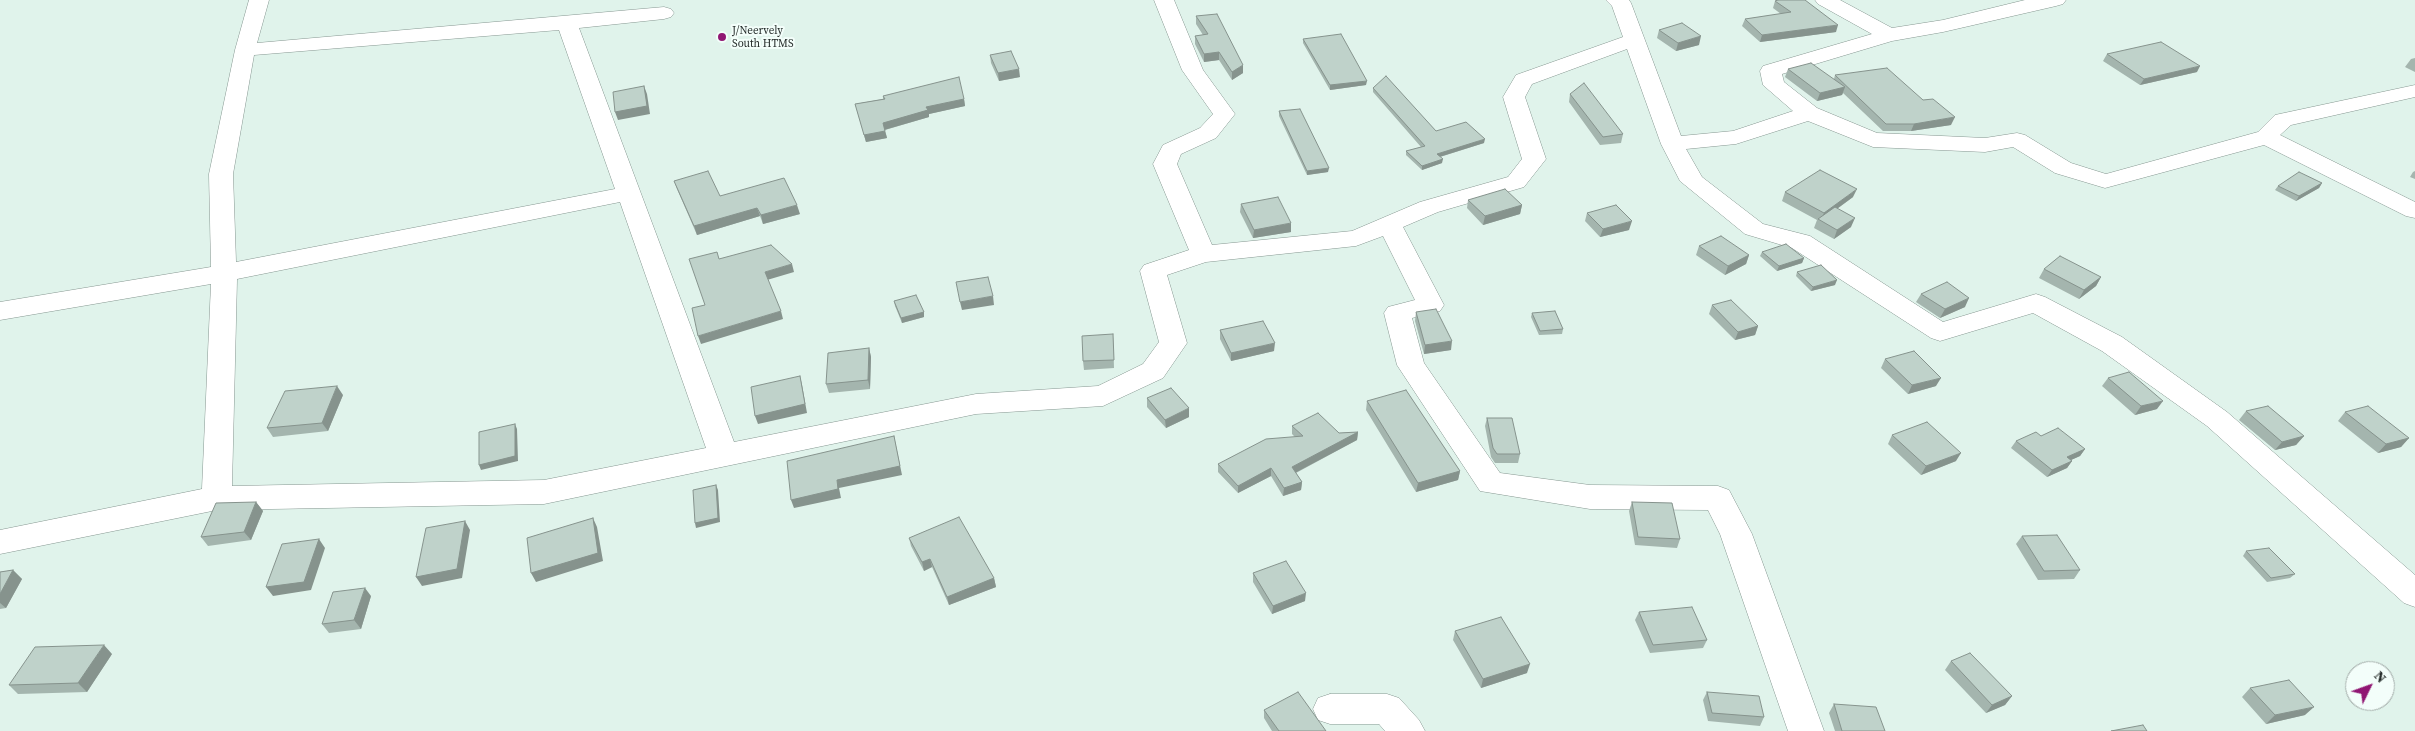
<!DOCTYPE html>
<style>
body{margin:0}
#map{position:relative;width:2415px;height:731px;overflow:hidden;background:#e0f3eb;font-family:"Source Serif 4",serif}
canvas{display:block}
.north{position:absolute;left:2345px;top:661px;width:50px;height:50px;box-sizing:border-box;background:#f3fefa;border:1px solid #a0a9a6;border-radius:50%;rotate:48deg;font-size:14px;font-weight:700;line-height:20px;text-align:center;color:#232a28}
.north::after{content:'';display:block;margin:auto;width:18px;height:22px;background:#901673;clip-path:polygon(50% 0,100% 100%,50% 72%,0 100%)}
</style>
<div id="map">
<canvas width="2415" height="731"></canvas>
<div class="north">N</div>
</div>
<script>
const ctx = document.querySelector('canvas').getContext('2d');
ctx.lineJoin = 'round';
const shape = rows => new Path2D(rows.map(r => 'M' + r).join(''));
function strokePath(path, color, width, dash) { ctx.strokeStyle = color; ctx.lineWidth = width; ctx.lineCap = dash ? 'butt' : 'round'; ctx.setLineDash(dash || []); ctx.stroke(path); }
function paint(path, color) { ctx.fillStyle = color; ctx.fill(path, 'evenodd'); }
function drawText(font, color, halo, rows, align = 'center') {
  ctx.font = font + ' "Source Serif 4",serif'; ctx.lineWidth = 4; ctx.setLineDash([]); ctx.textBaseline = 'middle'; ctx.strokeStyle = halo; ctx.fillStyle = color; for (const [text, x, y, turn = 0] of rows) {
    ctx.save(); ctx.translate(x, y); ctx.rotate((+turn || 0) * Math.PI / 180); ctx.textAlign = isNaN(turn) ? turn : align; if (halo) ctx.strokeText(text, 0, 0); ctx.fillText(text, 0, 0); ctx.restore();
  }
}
const minor = shape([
 [249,0,269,0,257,43,664,7,671,9,674,13,671,17,664,19,579,28,734,442,976,394,1098,386,1143,364,1159,342,1140,271,1144,265,1189,250,1153,164,1163,145,1200,128,1213,114,1182,70,1154,0,1174,0,1203,70,1235,114,1216,138,1181,154,1177,164,1212,245,1352,231,1420,202,1508,177,1522,159,1503,97,1516,75,1623,37,1612,6,1606,0,1629,0,1631,3,1681,136,1733,131,1793,111,1763,85,1760,71,1763,66,1872,34,1818,4,1815,0,1840,0,1892,28,1943,20,2025,0,2066,0,2063,4,2056,6,1943,32,1892,41,1782,74,1784,82,1817,108,1877,133,1985,138,2017,133,2025,135,2071,163,2106,174,2258,132,2275,115,2415,85,2415,97,2291,125,2280,135,2415,202,2415,218,2406,216,2264,145,2105,188,2055,173,2013,147,1985,152,1873,147,1808,121,1736,144,1686,149,1702,177,1763,224,1810,236,1943,322,2036,294,2045,297,2122,337,2227,412,2415,575,2415,607,2404,603,2207,426,2102,351,2033,313,1940,341,1931,338,1792,248,1745,234,1680,181,1661,144,1627,49,1532,84,1525,97,1546,159,1524,187,1438,212,1403,227,1444,305,1440,311,1412,318,1424,363,1500,473,1590,485,1718,486,1729,490,1752,534,1824,731,1788,731,1720,534,1708,510,1590,509,1480,491,1397,365,1384,313,1388,307,1415,300,1383,236,1356,246,1206,262,1167,275,1187,343,1163,378,1103,406,976,414,544,504,217,510,0,554,0,530,202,489,211,284,0,320,0,302,211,267,209,174,235,50,249,0],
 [559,30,615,189,236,262,233,174,254,55,559,30],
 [620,202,706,448,544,480,232,486,237,279,620,202],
 [1330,694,1387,694,1399,698,1419,720,1425,731,1385,731,1379,724,1330,724,1318,720,1313,709,1318,698,1330,694]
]);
const wall = shape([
 [1775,1,1836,32,1760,42,1742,26,1745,19,1781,14,1773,8],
 [1196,16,1243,73,1232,80,1219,60,1204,62,1195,44,1195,36,1203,35,1196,24],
 [1659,30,1699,45,1676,51,1657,38],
 [1303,39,1366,85,1330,90,1303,43],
 [2107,54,2197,72,2140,85,2103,61],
 [990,55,1020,77,999,81,991,63],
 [2415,58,2415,72,2405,67,2411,59],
 [1788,69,1834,79,1835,75,1951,125,1911,131,1883,131,1843,93,1842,95,1817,101,1785,77],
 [1373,88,1436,131,1484,143,1440,157,1442,163,1422,170,1406,155,1406,151,1421,147,1373,92],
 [1570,94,1623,134,1621,143,1600,145,1569,102],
 [883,96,964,99,965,106,929,114,929,117,885,130,887,138,866,142,855,104,883,99],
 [1279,111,1328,172,1307,175,1279,116],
 [2415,171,2415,179,2410,177,2413,172],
 [674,181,720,196,800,214,763,224,760,216,697,235,677,189],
 [2322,183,2319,188,2296,201,2275,190,2278,186],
 [1785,192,1853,197,1837,209,1851,227,1834,239,1814,228,1817,220,1782,201],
 [1468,200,1522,205,1520,214,1483,225,1467,208],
 [1241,204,1291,232,1253,238,1240,212],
 [1587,213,1629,230,1600,237,1585,221],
 [1699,246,1749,255,1746,264,1725,275,1696,255],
 [1762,252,1804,258,1802,263,1777,271,1760,256],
 [2044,269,2101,277,2096,286,2079,299,2039,278],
 [1797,272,1835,285,1811,291,1796,276],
 [1921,294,1965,307,1940,318,1916,302],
 [894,301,924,312,924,317,902,323,895,306],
 [1712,305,1758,326,1755,335,1735,340,1709,314],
 [1416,312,1451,350,1424,354,1415,321],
 [1532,313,1563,329,1562,334,1539,335,1531,317],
 [1220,330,1274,351,1231,361,1220,339],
 [1113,334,1114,368,1084,370,1083,361],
 [869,348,871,357,870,389,829,393,826,384],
 [1885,359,1936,386,1908,394,1881,368],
 [2108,378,2157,409,2135,415,2102,386],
 [343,395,328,431,273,437,267,428],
 [1147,398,1189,417,1166,428,1147,407],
 [1367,401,1460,471,1458,480,1416,492,1366,410],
 [2246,411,2304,436,2296,445,2275,450,2239,420],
 [2345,412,2409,438,2401,447,2378,453,2338,421],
 [1487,418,1520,454,1518,463,1495,463,1491,457,1485,426],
 [1292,426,1339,433,1358,432,1357,440,1296,473,1302,482,1301,490,1283,496,1271,476,1238,493,1218,472,1218,464,1295,437,1292,434],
 [1892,435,1956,461,1921,475,1888,444],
 [2016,441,2085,449,2080,456,2071,460,2072,461,2067,468,2047,477,2011,448],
 [256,502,263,511,251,540,208,546,201,537],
 [1632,502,1680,539,1677,548,1635,545,1629,511],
 [2022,536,2080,570,2074,579,2038,580,2016,544],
 [909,538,994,578,996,587,949,605,932,567,924,571,911,546],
 [2246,551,2295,574,2290,578,2267,582,2243,556],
 [13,570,22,579,6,608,0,609,0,572],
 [1253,573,1305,601,1272,614,1253,582],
 [371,596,361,629,329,633,322,624],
 [1639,612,1707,640,1703,648,1650,653,1635,620],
 [1455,631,1527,673,1481,688,1453,640],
 [112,654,87,692,18,694,9,685],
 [1951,661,2012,696,2005,705,1986,713,1945,670],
 [2250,688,2305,715,2266,724,2242,697],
 [1707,692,1764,717,1760,726,1708,721,1703,700],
 [1834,704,1885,731,1835,731,1829,713],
 [1264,710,1326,731,1272,731,1264,718]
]);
const shadedWall = shape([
 [1838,25,1836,32,1760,42,1762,35],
 [1701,36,1699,45,1676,51,1678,43],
 [1219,52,1219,60,1204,62,1204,54],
 [1243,65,1243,73,1232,80,1232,72],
 [2200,66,2197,72,2140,85,2144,79],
 [1019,69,1020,77,999,81,998,73],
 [1367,81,1366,85,1330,90,1330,85],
 [644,86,647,94,650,114,618,120,615,112],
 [1845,87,1842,95,1817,101,1820,93],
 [964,99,965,106,929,114,929,117,884,130,883,123,926,107],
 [1955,117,1951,125,1911,131,1914,124],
 [885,131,887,138,866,142,864,135],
 [1485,139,1484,143,1436,158,1437,154],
 [1443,159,1442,163,1422,170,1422,166],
 [1329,168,1328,172,1307,175,1307,171],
 [2322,183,2319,188,2296,201,2299,196],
 [1857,189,1853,197,1820,221,1824,213],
 [797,205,800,214,763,224,761,215],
 [1522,205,1520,214,1483,225,1485,216],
 [757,208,760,216,697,235,694,226],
 [1855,218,1851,227,1834,239,1837,230],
 [1632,221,1629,230,1600,237,1603,229],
 [1291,223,1291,232,1253,238,1254,230],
 [1749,255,1746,264,1725,275,1728,266],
 [1804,258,1802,263,1777,271,1779,266],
 [792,264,794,272,767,280,765,272],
 [2101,277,2096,286,2079,299,2084,290],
 [1837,280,1835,285,1811,291,1813,287],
 [993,296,994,305,962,310,960,302],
 [1969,298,1965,307,1940,318,1945,309],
 [781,311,783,319,701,344,698,336],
 [924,312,924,317,902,323,901,318],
 [1758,326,1755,335,1735,340,1738,332],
 [1452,341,1451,350,1424,354,1425,345],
 [1275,343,1274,351,1231,361,1231,353],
 [869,348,871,357,870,389,868,380],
 [800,376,802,385,807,413,758,424,755,416],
 [1941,378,1936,386,1908,394,1912,385],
 [337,386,343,395,328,431,322,423],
 [2163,401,2157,409,2135,415,2141,406],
 [1189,408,1189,417,1166,428,1165,420],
 [515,424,517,429,518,461,481,470,479,465],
 [1358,432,1357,440,1291,475,1292,467],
 [894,436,902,475,839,488,841,498,794,508,791,500,837,480],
 [2304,436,2296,445,2275,450,2282,442],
 [2409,438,2401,447,2378,453,2386,444],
 [2085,449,2080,456,2062,464,2067,457],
 [1961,453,1956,461,1921,475,1926,466],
 [2072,461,2067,468,2047,477,2052,470],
 [1271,468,1271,476,1238,493,1238,486],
 [1460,471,1458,480,1416,492,1418,483],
 [1302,482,1301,490,1283,496,1284,488],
 [716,485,718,490,720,522,696,528,695,523],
 [256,502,263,511,251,540,244,532],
 [593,518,597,527,603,561,536,582,531,573],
 [465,521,470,530,462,578,422,586,416,577],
 [319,539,325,548,311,590,273,596,266,587],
 [930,559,932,567,924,571,922,562],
 [13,570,22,579,6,608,0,603,0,594],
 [994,578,996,587,949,605,947,597],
 [365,588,371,596,361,629,354,620],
 [1306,593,1305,601,1272,614,1273,606],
 [104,645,112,654,87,692,78,683],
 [1530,664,1527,673,1481,688,1483,679],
 [2012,696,2005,705,1986,713,1992,705],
 [2314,707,2305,715,2266,724,2275,715]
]);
const building = shape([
 [1778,0,1805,0,1838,25,1762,35,1745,19,1791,12,1775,1,1778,0],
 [1217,14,1243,65,1232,72,1219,52,1204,54,1195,36,1208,34,1196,16,1217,14],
 [1682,23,1701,36,1678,43,1659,30,1682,23],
 [1341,34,1367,81,1330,85,1303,39,1341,34],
 [2161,42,2200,66,2144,79,2107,54,2161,42],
 [1011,51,1019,69,998,73,990,55,1011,51],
 [1811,63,1845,87,1820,93,1788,69,1811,63],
 [1887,68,1923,100,1933,99,1955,117,1914,124,1886,124,1835,75,1887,68],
 [1386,76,1436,131,1466,122,1485,139,1437,154,1443,159,1422,166,1406,151,1425,146,1373,88,1386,76],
 [959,77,964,99,926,107,928,110,883,123,885,131,864,135,855,104,885,99,883,96,959,77],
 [1584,83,1623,134,1603,137,1570,94,1584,83],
 [644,86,647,106,615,112,613,92,644,86],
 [1300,109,1329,168,1307,171,1279,111,1300,109],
 [1820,170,1857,189,1824,213,1785,192,1820,170],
 [708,171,720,196,784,178,797,205,761,215,757,208,694,226,674,181,708,171],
 [2299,172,2322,183,2299,196,2278,186,2299,172],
 [1505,189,1522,205,1485,216,1468,200,1505,189],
 [1278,197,1291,223,1254,230,1241,204,1278,197],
 [1616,205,1632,221,1603,229,1587,213,1616,205],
 [1835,207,1855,218,1837,230,1818,219,1835,207],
 [1721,236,1749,255,1728,266,1699,246,1721,236],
 [1786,244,1804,258,1779,266,1762,252,1786,244],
 [771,245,792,264,765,272,781,311,698,336,692,308,705,305,689,259,717,252,719,259,771,245],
 [2060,256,2101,277,2084,290,2044,269,2060,256],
 [1821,265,1837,280,1813,287,1797,272,1821,265],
 [988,277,993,296,960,302,956,282,988,277],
 [1947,282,1969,298,1945,309,1921,294,1947,282],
 [916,295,924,312,901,318,894,301,916,295],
 [1731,300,1758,326,1738,332,1712,305,1731,300],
 [1436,309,1452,341,1425,345,1416,312,1436,309],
 [1555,311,1563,329,1540,331,1532,313,1555,311],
 [1263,321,1275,343,1231,353,1220,330,1263,321],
 [1113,334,1114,360,1083,361,1082,336,1113,334],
 [869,348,868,380,826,384,828,353,869,348],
 [1914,351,1941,378,1912,385,1885,359,1914,351],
 [2129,372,2163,401,2141,406,2108,378,2129,372],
 [800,376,805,404,755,416,751,387,800,376],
 [337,386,322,423,267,428,285,391,337,386],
 [1171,388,1189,408,1165,420,1147,398,1171,388],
 [1406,390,1460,471,1418,483,1367,401,1406,390],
 [2268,406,2304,436,2282,442,2246,411,2268,406],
 [2368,406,2409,438,2386,444,2345,412,2368,406],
 [1318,413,1339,433,1358,432,1292,467,1302,482,1284,488,1271,468,1238,486,1218,464,1266,439,1303,436,1292,426,1318,413],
 [1487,418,1512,418,1520,454,1497,454,1493,448,1487,418],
 [1927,422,1961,453,1926,466,1892,435,1927,422],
 [515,424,515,456,479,465,479,432,515,424],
 [2058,428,2085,449,2067,457,2072,461,2052,470,2016,441,2036,432,2041,436,2058,428],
 [894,436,900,466,837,480,838,489,791,500,787,461,894,436],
 [716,485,718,518,695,523,693,490,716,485],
 [256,502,244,532,201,537,216,503,256,502],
 [1632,502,1672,503,1680,539,1638,537,1632,502],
 [959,517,994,578,947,597,930,559,922,562,909,538,959,517],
 [593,518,598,553,531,573,527,538,593,518],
 [465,521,457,569,416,577,426,528,465,521],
 [2057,535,2080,570,2044,571,2022,536,2057,535],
 [319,539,304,582,266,587,282,544,319,539],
 [2269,548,2295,574,2271,578,2246,551,2269,548],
 [1286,561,1306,593,1273,606,1253,573,1286,561],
 [13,570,0,594,0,572,13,570],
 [365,588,354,620,322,624,333,592,365,588],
 [1692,607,1707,640,1653,645,1639,612,1692,607],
 [1501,617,1530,664,1483,679,1455,631,1501,617],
 [104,645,78,683,9,685,35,647,104,645],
 [1970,653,2012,696,1992,705,1951,661,1970,653],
 [2289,680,2314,707,2275,715,2250,688,2289,680],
 [1298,692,1326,731,1279,731,1264,710,1298,692],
 [1707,692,1759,696,1764,717,1712,713,1707,692],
 [1834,704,1876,707,1885,731,1842,731,1834,704],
 [2143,725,2147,731,2111,731,2143,725]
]);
const markers = [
 [722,37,5,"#901673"]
];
const farPoinames = [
 ["J/Neervely",732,31],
 ["South HTMS",732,44]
];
strokePath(minor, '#869791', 1);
paint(minor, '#fff');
paint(wall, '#a4b5ae');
paint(shadedWall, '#86938d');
paint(building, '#bfd2ca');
strokePath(building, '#86938d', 1);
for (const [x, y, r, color] of markers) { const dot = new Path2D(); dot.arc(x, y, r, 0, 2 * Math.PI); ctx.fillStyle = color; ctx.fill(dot); strokePath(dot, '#f3fefa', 2); }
drawText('11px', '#232a28', '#f3fefa', farPoinames, 'left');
</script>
